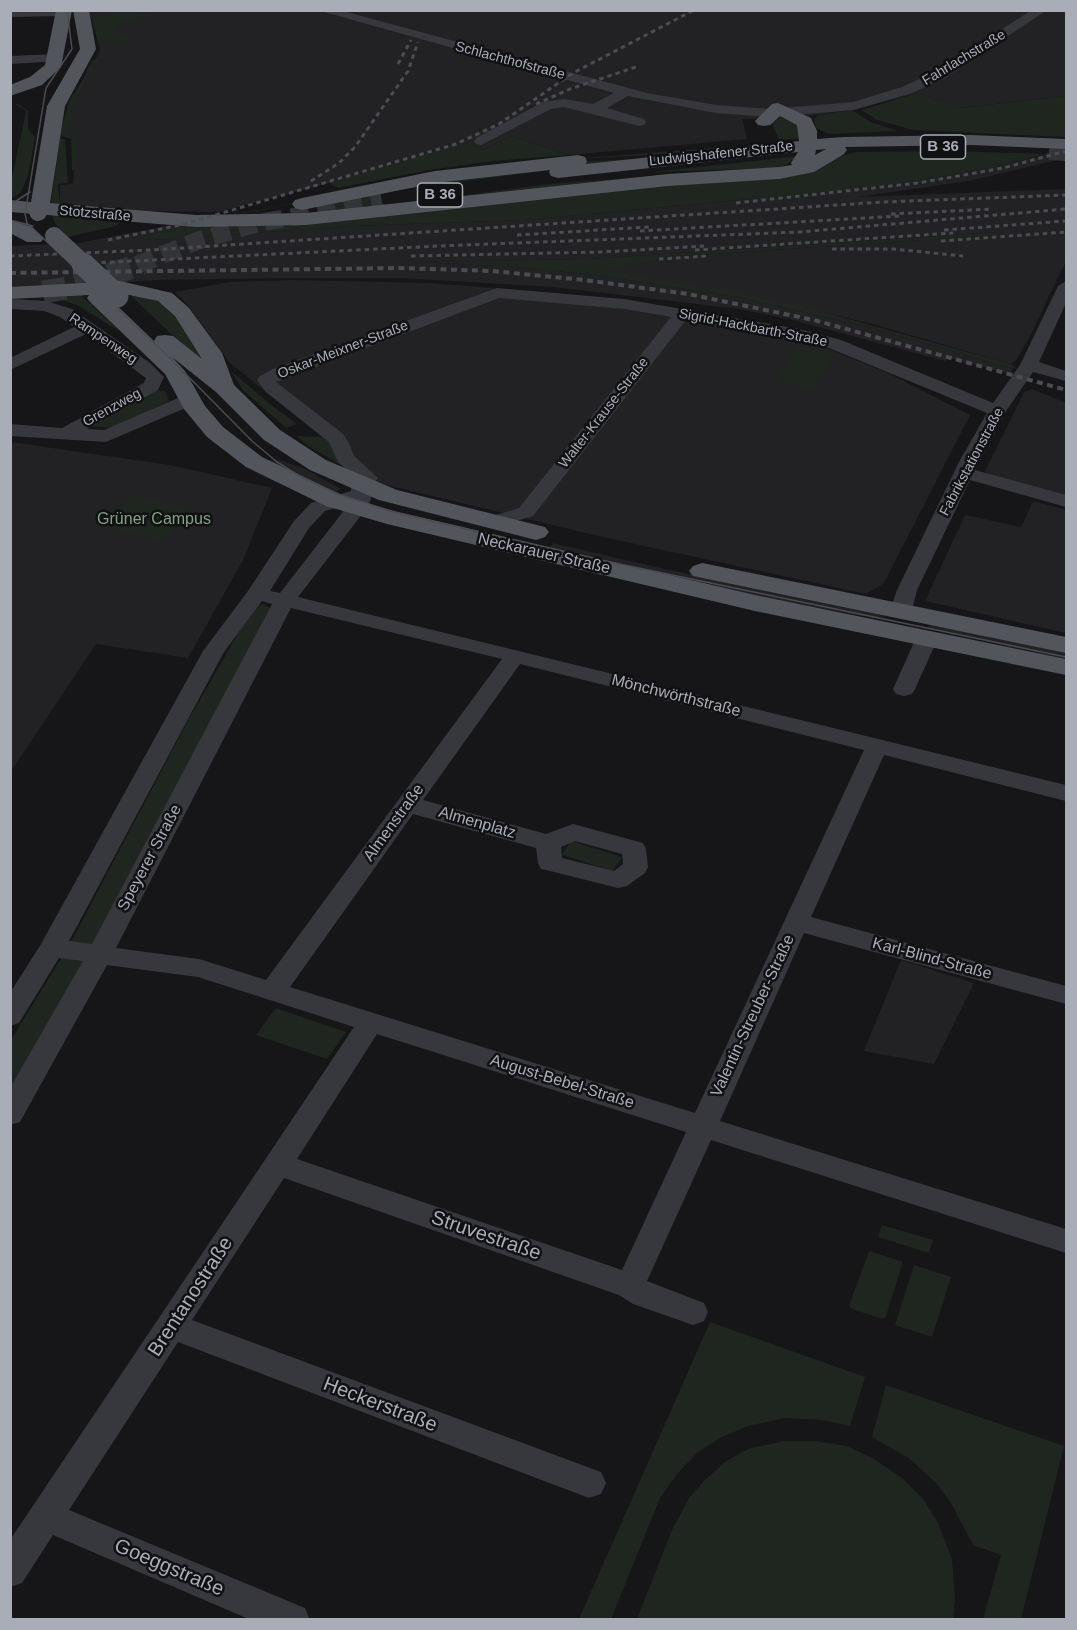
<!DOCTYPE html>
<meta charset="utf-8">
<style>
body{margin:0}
#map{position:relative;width:1077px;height:1630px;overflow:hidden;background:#161618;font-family:Arial,sans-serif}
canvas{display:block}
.frame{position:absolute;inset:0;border:12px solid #a8adb8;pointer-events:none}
</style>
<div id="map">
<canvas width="1077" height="1630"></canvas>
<div class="frame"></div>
</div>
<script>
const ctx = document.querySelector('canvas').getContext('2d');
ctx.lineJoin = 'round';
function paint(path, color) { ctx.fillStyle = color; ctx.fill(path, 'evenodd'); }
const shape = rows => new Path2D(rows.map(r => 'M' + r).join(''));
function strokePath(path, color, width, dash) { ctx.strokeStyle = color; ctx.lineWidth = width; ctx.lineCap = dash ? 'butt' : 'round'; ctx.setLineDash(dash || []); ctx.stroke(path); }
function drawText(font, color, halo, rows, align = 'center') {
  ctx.font = font + ' Arial,sans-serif'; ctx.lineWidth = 5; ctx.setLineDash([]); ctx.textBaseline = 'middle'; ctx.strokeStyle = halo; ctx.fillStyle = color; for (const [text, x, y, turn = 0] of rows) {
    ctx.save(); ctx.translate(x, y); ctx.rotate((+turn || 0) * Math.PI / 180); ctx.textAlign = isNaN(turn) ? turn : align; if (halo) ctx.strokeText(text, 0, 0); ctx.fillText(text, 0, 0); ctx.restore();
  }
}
const built = shape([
 [89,11,1066,11,1066,96,960,108,918,93,852,110,792,118,742,119,747,139,569,155,511,136,484,150,464,142,330,183,218,212,142,211,73,206,73,204,60,205,60,185,73,184,77,140,69,134,76,96,89,66,98,55,100,49],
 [1054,148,1066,148,1066,158,969,181,857,197,1066,189,1066,261,1030,336,1017,359,1011,364,872,324,776,301,608,271,668,257,1000,235,998,232,588,259,422,262,519,267,603,276,742,298,873,328,1013,369,1009,374,949,358,945,361,793,320,739,309,553,287,401,278,285,278,158,280,11,290,10,246,78,243,183,223,196,223,139,238,153,240,350,226,524,220,609,212,847,190,916,181,1001,166,1044,155],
 [294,280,430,283,504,289,807,340,890,374,970,415,884,583,866,594,594,535,371,481,328,442,229,362,187,304,175,292,229,282],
 [1032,389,1066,403,1066,497,989,476,985,471,1024,392],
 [11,442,170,465,272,488,243,560,188,658,96,644,11,771],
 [277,459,305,469,341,489,333,494,297,477,271,461],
 [1033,501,1066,510,1066,633,925,601,965,515,1021,527],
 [553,543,669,570,815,599,888,616,873,618,719,589,548,551],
 [935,623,1066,651,1066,659,926,628],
 [901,960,974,983,934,1064,864,1051]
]);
const green = shape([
 [127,12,154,14,146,18,126,20,114,27,120,34,138,38,114,43,98,41,92,20,113,13],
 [96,59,103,59,95,62,93,68,101,70,93,70,81,92,76,96,70,133,78,139,75,170,72,170,71,139,60,135,69,101,89,70,91,62],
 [918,93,961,108,1066,96,1066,137,913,130,877,120,861,110],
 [15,104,18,104,28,111,28,129,35,137,28,176,21,192,11,199,11,183,26,111],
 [852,110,871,122,898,131,829,134,816,128,814,119,818,115],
 [792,118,796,120,804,138,779,140,770,119],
 [511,136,569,155,494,161,429,170,338,188,330,183,464,142,484,150],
 [60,138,65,140,68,183,58,184,60,204,51,203],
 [764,144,758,147,704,152,561,160,462,171,348,191,263,210,220,216,270,208,398,180,493,165],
 [954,151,1045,154,1001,166,916,181,847,190,609,212,524,220,350,226,153,240,137,238,196,223,658,184,763,177,856,152],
 [799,156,786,165,775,168,652,172],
 [633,159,375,193,385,206,549,184,668,175,323,213,316,207,318,204,355,194,570,162],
 [52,213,121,220,121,222,116,226,68,237,54,222],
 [999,232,1001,235,668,257,610,271,721,289,805,307,1011,364,1015,367,1013,369,873,328,742,298,603,276,519,267,422,262,588,259],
 [75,290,105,317,119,331,77,305,47,296],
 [128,293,167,302,206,364,190,352],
 [798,345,836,353,812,389,774,381],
 [232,373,233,373,274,407,297,424,286,428,243,390],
 [150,390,165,391,169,401,117,428,86,426],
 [296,436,328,437,346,468,310,447],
 [134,495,195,511,160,542,97,524],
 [263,604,270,608,97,945,11,1093,11,1040,71,942,190,717,239,632,258,606],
 [571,841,622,857,613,871,562,855],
 [276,1008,346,1032,327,1059,256,1035],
 [882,1225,933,1240,929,1253,878,1237],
 [869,1251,903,1262,886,1316,883,1319,852,1309,849,1306],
 [914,1265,951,1277,932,1337,895,1325],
 [710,1322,865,1377,850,1426,822,1420,785,1418,748,1426,720,1438,697,1453,678,1473,660,1498,611,1619,579,1619],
 [886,1385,1064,1446,1021,1619,983,1619,1001,1555,973,1545,951,1503,936,1483,910,1459,872,1437],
 [784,1441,815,1441,847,1446,872,1458,902,1478,924,1500,938,1523,952,1559,955,1599,953,1619,637,1619,672,1530,689,1498,705,1480,725,1462,748,1449]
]);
const majorTunnelFar1 = shape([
 [1049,151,1066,152],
 [137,265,197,241,258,223,382,202]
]);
const majorTunnel = shape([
 [43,292,67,288,142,264]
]);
const minor = shape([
 [10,10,68,10,69,12,63,16,10,17,10,10],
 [317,10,339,10,647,93,716,105,770,109,853,102,902,87,935,72,1032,10,1047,10,945,78,912,93,854,110,770,117,716,113,628,96,607,108,644,119,646,122,644,125,639,126,564,107,551,109,481,145,476,144,474,141,476,138,543,102,564,99,593,104,614,93,317,10],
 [56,54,61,55,63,58,61,61,10,64,10,56,56,54],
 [1066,281,1066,303,1039,362,1066,371,1066,381,1033,372,1006,411,975,470,1066,495,1066,507,970,480,917,590,912,610,908,614,901,616,894,614,890,610,897,590,959,462,987,413,829,348,797,339,686,320,533,516,496,527,489,525,486,521,489,517,519,508,671,317,624,309,499,298,276,382,343,434,349,443,354,456,378,478,371,487,371,499,366,509,298,597,1066,785,1066,801,884,755,811,917,1066,986,1066,1004,804,933,720,1121,1066,1229,1066,1253,711,1140,647,1281,704,1303,708,1312,704,1321,693,1325,633,1304,619,1295,284,1178,192,1320,601,1472,606,1483,601,1494,589,1498,178,1342,69,1510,305,1608,310,1620,251,1620,53,1535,22,1583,10,1587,10,1540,354,1027,198,977,107,965,20,1122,10,1125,10,1088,83,961,59,958,19,1023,10,1026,10,993,41,944,203,651,248,591,294,521,311,503,351,491,351,486,357,479,338,462,329,442,266,392,257,380,260,376,273,369,497,288,624,299,799,329,841,340,993,403,1020,365,1058,286,1066,281],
 [349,504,280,593,270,591,309,528,325,511,349,504],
 [262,601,272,604,92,944,69,941,224,652,262,601],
 [291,608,502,659,266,980,199,959,116,948,291,608],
 [520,664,864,750,695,1113,290,987,413,814,536,848,538,863,541,869,550,871,618,888,627,886,645,873,648,867,646,849,643,843,573,824,546,834,423,800,520,664],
 [575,841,622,854,623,864,614,871,562,858,561,847,575,841],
 [377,1034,686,1132,622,1270,297,1159,377,1034],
 [10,299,46,301,72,309,150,363,164,377,158,390,87,429,104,430,178,398,184,397,190,398,193,402,190,406,106,442,10,436,10,424,62,428,144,383,146,378,86,334,10,370,10,358,74,327,60,317,44,311,10,309,10,299],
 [927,632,935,633,938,638,915,689,912,694,904,696,896,694,893,689,916,638,919,633,927,632]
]);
const major = shape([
 [56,10,72,10,61,67,42,85,10,96,10,85,30,77,45,65,56,10],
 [73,10,89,10,96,49,65,106,50,203,196,215,306,213,668,174,779,167,792,165,791,163,798,152,558,178,551,176,549,172,550,170,435,183,302,210,295,208,292,204,295,200,302,198,435,171,578,155,585,157,587,161,586,164,799,141,797,125,780,116,770,125,764,126,758,125,755,121,772,104,778,103,811,118,817,131,817,139,844,137,971,135,1066,139,1066,149,971,145,845,147,847,150,844,154,814,172,779,179,668,186,306,225,196,227,10,212,10,200,31,202,47,106,80,49,73,10],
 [826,149,815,155,816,150,826,149],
 [10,220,32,227,44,238,41,242,27,242,10,233,10,220],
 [120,281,172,293,189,308,222,353,234,385,280,430,326,460,397,490,545,527,549,532,545,537,536,540,379,500,310,470,264,440,216,392,172,357,185,371,205,406,223,427,262,457,344,496,394,511,755,595,1066,659,1066,675,755,611,387,524,326,506,246,467,207,437,184,409,165,374,90,302,87,298,89,295,10,299,10,287,120,281],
 [120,293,158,301,175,316,202,359,173,336,165,335,157,336,154,341,105,294,120,293],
 [702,563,1066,637,1066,653,693,576,689,571,693,566,702,563]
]);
const tram = shape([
 [67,10,72,49,46,88,25,214,27,223,171,359,252,441,277,462,301,477,335,493,393,512,581,556,1066,657],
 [10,205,30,192],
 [10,220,33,226]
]);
const railFar1 = shape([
 [398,64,411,40],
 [536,104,570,89,636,67],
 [311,181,339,163,355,147,408,71,418,42],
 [736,203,918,183,1003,168,1066,151],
 [891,214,993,209],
 [944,230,1066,221],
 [640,231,900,216],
 [517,235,649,227],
 [108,240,185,224,456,144,499,124,573,73,694,10],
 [941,241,1066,232],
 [832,249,893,249,963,256],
 [695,250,953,233],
 [10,256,152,250,883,202,1066,195],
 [411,256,600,252,704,246],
 [659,259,707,256],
 [93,263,439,246,800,232,1066,209]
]);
const rail = shape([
 [10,273,399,268,492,271,584,280,688,294,814,320,1066,390]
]);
const majorBridgeFar1 = shape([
 [38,212,40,205],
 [54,236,85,265]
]);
const majorBridge = shape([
 [83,264,117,296]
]);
const farStreetnames = [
 ["Fahrlachstraße",964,58,-31],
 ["Schlachthofstraße",510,61,15],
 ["Ludwigshafener Straße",721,154,-6],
 ["Stotzstraße",95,214,5],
 ["Sigrid-Hackbarth-Straße",753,328,11],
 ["Rampenweg",103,339,34],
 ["Oskar-Meixner-Straße",343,350,-21],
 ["Grenzweg",112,408,-29],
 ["Walter-Krause-Straße",604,413,-52],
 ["Fabrikstationstraße",972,462,-62]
];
const shields = [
 [943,147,45],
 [440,195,45]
];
const shieldNames = [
 ["B 36",943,147],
 ["B 36",440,195]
];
const parkNames = [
 ["Grüner Campus",154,520]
];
const streetNames = [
 ["Neckarauer Straße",544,554,13],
 ["Mönchwörthstraße",676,696,14],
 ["Almenstraße",394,823,-54],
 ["Almenplatz",477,823,16],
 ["Speyerer Straße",150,858,-62],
 ["Karl-Blind-Straße",932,959,15],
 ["Valentin-Streuber-Straße",753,1016,-65],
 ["August-Bebel-Straße",562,1082,17]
];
const nearStreetnames = [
 ["Struvestraße",486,1236,19],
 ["Brentanostraße",191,1297,-57],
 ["Heckerstraße",380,1405,21],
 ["Goeggstraße",169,1568,23]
];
paint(built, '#222225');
paint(green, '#1e261f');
strokePath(majorTunnelFar1, '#333438', 18, [18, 9]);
strokePath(majorTunnel, '#333438', 23, [23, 11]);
paint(minor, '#37383d');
paint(major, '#53555c');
strokePath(tram, '#4a4c52', 1.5);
strokePath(railFar1, '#4a4c52', 3, [4.5, 4]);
strokePath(rail, '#4a4c52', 4, [6, 4.5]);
strokePath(majorBridgeFar1, '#53555c', 18);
strokePath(majorBridge, '#53555c', 23);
drawText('14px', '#a8adb8', '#111113', farStreetnames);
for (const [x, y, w] of shields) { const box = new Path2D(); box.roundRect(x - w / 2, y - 12, w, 24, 4.5); ctx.fillStyle = '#111113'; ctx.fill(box); strokePath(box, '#a8adb8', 1.5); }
drawText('bold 15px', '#a8adb8', null, shieldNames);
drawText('16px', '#7fa381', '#111113', parkNames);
drawText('16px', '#a8adb8', '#111113', streetNames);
drawText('20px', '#a8adb8', '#111113', nearStreetnames);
</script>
